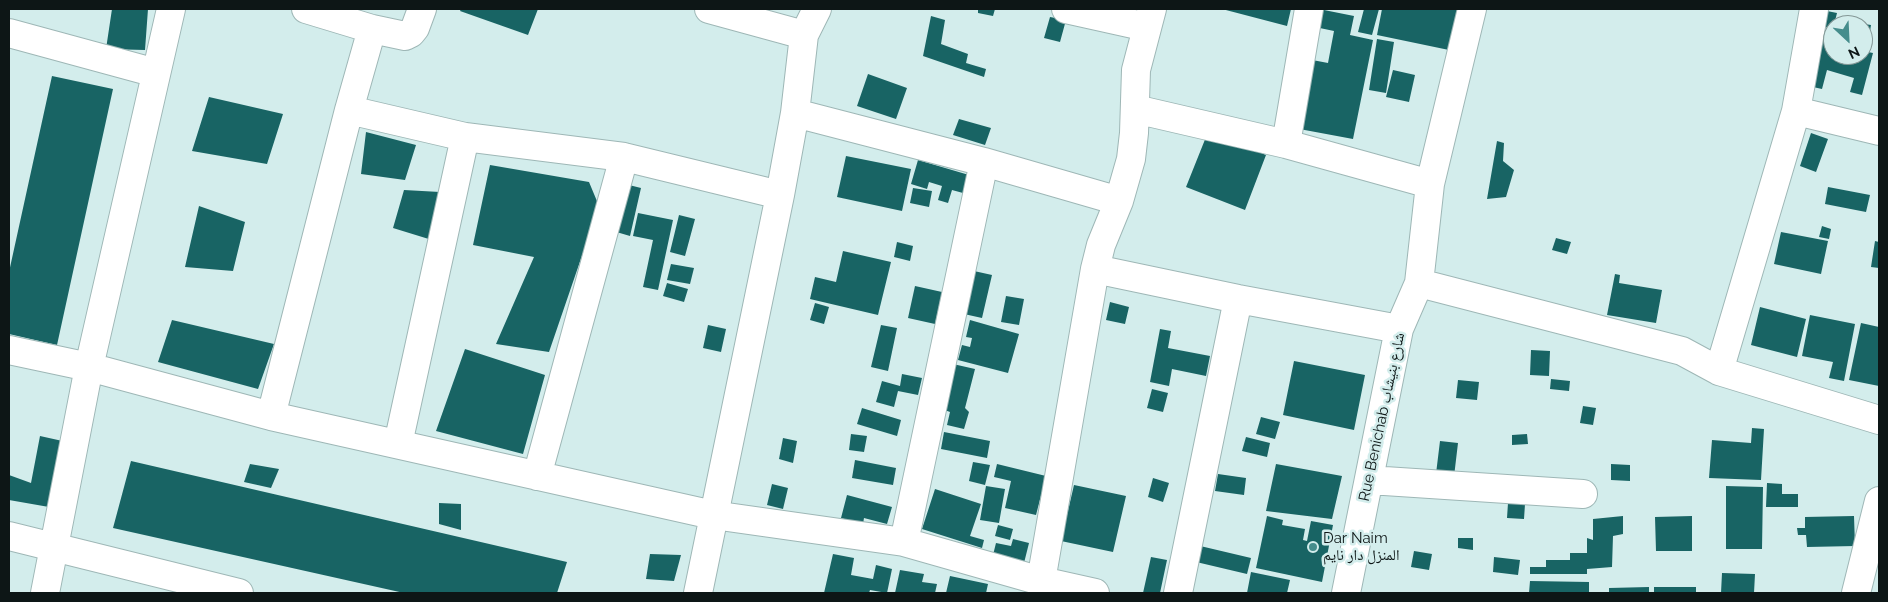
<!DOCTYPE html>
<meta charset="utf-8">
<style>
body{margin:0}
#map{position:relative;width:1888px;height:602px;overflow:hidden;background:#d3edec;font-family:Raleway,sans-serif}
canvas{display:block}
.frame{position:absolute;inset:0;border:10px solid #0d1616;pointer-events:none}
.north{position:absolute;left:1823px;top:15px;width:50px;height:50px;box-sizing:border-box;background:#d3edec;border:1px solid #849796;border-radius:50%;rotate:155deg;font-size:14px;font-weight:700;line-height:20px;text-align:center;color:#0d1616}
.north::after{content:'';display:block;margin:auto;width:18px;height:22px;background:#458d8c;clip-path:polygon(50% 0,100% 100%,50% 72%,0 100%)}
</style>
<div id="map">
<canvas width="1888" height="602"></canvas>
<div class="frame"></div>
<div class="north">N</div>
</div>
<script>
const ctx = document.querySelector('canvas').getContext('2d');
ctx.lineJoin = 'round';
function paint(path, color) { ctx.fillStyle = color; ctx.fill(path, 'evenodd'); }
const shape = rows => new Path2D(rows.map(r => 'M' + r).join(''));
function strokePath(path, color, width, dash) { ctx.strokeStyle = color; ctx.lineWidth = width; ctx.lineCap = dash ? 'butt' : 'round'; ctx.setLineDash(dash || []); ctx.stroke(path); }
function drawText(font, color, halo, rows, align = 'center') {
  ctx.font = font + ' Raleway,"Noto Naskh Arabic",sans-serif'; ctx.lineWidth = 5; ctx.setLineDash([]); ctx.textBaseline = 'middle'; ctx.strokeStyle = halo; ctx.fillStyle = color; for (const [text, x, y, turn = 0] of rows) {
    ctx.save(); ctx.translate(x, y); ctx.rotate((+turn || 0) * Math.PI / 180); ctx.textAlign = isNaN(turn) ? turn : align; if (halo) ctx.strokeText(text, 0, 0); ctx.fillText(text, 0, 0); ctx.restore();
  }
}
const building = shape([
 [112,9,148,9,145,50,106,49],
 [461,9,538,9,528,35,460,11],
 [978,9,995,9,993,16,978,13],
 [1222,9,1291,9,1287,26],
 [1319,9,1354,16,1350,35,1373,40,1353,139,1294,128,1307,59,1328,63,1334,31,1315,27],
 [1364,9,1379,9,1372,35,1358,32],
 [1382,9,1458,9,1449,50,1377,35],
 [1822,10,1837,13,1833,29,1818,25],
 [931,16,945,20,941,44,968,54,966,63,986,69,984,77,923,56],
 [1050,17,1066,20,1060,42,1044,38],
 [1851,22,1871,25,1869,37,1863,36,1863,25,1850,25],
 [1377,39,1394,42,1386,93,1369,90],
 [1817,39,1833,43,1833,55,1863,55,1863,51,1873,53,1862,95,1850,92,1854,78,1827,70,1822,89,1804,85],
 [1393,70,1415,75,1409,102,1386,97],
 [868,74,907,88,896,119,857,106],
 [52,76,113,89,57,345,9,334,9,272],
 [209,97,283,114,267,164,192,151],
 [959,119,991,128,985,145,953,135],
 [366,132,416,145,405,180,361,174],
 [1208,132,1266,155,1245,210,1186,187],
 [1811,133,1828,139,1816,172,1800,166],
 [1497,141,1504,143,1503,161,1514,170,1506,197,1487,199],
 [846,156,911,169,902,211,837,197],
 [918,160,969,175,963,193,952,190,948,203,938,200,942,186,929,182,927,189,911,184],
 [490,165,589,182,599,206,549,352,496,344,534,257,473,245],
 [625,184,641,188,630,236,613,231],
 [1828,187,1870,195,1866,212,1825,204],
 [913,188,932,191,929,207,910,203],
 [404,190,440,192,432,240,393,228],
 [199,206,245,222,233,271,185,267],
 [638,213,673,220,658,290,643,287,653,240,633,236],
 [679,215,695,219,685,256,670,252],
 [1822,226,1831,229,1829,239,1819,237],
 [1781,232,1828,241,1821,274,1774,264],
 [1556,238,1571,242,1567,254,1552,250],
 [1875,241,1879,242,1879,268,1871,267],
 [897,242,913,246,910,261,894,257],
 [843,251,891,262,878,315,810,299,815,277,836,282],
 [671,264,694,268,690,284,667,280],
 [974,271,992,275,982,318,964,314],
 [1615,274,1620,275,1619,283,1662,290,1656,323,1607,315],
 [667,283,688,289,684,302,663,296],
 [915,286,942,292,935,324,908,318],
 [1006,296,1024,299,1019,325,1001,322],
 [1110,302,1129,307,1125,324,1106,320],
 [815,303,829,307,824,324,810,320],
 [1760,307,1806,319,1797,357,1751,345],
 [1810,315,1855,324,1844,381,1829,378,1833,362,1802,356],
 [172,320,274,344,258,389,158,362],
 [970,320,1019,334,1008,373,958,360,962,345,970,347,972,338,966,337],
 [1861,323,1879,327,1879,386,1849,380],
 [708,325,726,329,721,352,703,348],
 [881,325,897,328,888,371,871,367],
 [1160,329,1171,331,1168,348,1210,356,1206,376,1172,369,1169,386,1150,382],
 [465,349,545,375,523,454,436,431],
 [1531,350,1550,351,1549,376,1530,375],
 [1294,361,1365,375,1354,430,1283,415],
 [953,364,975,369,965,408,969,412,964,429,947,425,950,412,942,409],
 [902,374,922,378,918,395,898,391,894,407,876,402,882,381,900,386],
 [1551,379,1570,381,1569,391,1550,389],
 [1458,380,1479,382,1477,400,1456,398],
 [1152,389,1168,393,1163,412,1147,408],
 [1583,406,1596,408,1593,425,1580,423],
 [862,408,901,420,897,436,857,424],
 [1261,417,1280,422,1275,439,1256,434],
 [1752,428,1764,429,1761,480,1709,478,1712,440,1751,443],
 [944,432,990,441,987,458,941,449],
 [851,434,867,436,864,452,849,450],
 [1527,434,1528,444,1512,445,1512,435],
 [40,436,67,442,49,507,9,500,9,475,31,483],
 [1246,437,1270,443,1267,457,1242,451],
 [783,438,797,441,793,463,779,459],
 [1440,441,1458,443,1453,485,1435,482],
 [855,460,896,468,893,485,852,478],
 [131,461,567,562,557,593,404,593,113,528],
 [973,462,990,465,985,485,969,481],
 [250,464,279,469,271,488,244,482],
 [997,464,1046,476,1036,515,1005,508,1011,481,994,477],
 [1276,464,1342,476,1332,519,1266,511],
 [1611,464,1630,465,1630,481,1611,480],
 [1218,474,1246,478,1244,495,1215,491],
 [1153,478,1169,483,1163,502,1148,497],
 [1767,483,1782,484,1782,494,1798,494,1798,507,1766,507],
 [772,484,788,488,783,509,767,505],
 [1074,485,1126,496,1113,552,1061,541],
 [986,486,1005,489,999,523,980,520],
 [1726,486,1763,487,1762,549,1726,549],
 [935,489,981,504,970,536,984,540,982,548,922,529],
 [847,495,892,507,887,524,864,518,863,524,841,518],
 [439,503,461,504,461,530,439,524],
 [1508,503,1525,504,1524,519,1507,518],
 [1267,516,1283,520,1282,525,1305,529,1303,540,1307,541,1311,521,1333,525,1322,582,1256,568],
 [1623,516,1623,534,1613,536,1612,567,1587,569,1587,574,1530,574,1530,567,1546,567,1546,560,1570,560,1570,553,1587,553,1587,538,1593,540,1593,519],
 [1692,516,1692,551,1656,551,1655,517],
 [1854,516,1855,546,1807,547,1806,535,1798,535,1797,528,1805,528,1805,517],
 [998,525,1013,529,1010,540,995,536],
 [1458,538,1473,538,1473,550,1458,548],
 [1013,539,1029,543,1023,567,992,559,996,543,1011,546],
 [1196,545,1251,558,1247,574,1192,561],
 [1414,551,1432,554,1429,570,1411,567],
 [650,554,681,555,674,581,646,579],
 [833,554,854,558,851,575,873,579,876,565,892,569,887,593,870,590,869,593,824,593],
 [1151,557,1167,560,1160,593,1143,593],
 [1494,557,1520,560,1518,575,1493,572],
 [900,570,924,574,922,582,937,584,935,593,895,593],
 [1251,572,1290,580,1287,593,1247,593],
 [1722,573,1755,574,1754,593,1721,593],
 [950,576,988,584,986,593,946,593],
 [1530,581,1589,582,1589,593,1529,593],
 [1649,587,1649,593,1609,593,1609,588],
 [1654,587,1696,587,1696,593,1654,593]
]);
const street = shape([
 [709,9,804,35],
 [1066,9,1147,27],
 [372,29,405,36,411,33,415,28,422,9],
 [9,33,156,73],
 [1135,109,1286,144,1430,184],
 [349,110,465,137,624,157,780,195],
 [1796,111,1814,9],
 [795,113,984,162,1119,201],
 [1286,144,1309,9],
 [1095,269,1238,299,1399,329],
 [1419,283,1682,351,1719,371,1879,420],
 [9,350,89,367,271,416,713,515,904,542,1041,581,1095,593],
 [1719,371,1796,111,1879,131],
 [271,416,349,110,372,29,306,9],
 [398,444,465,137],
 [537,476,624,157],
 [1369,480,1583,494],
 [9,536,239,593],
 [904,542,984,162],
 [1041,581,1095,269,1101,245,1119,201,1131,159,1134,133,1136,70,1152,9],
 [45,593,89,367,171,9],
 [698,593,780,195,795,113,804,35,817,9],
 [1178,593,1238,299],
 [1346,593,1399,329,1419,283,1430,184,1472,9],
 [1856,593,1879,501]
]);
const markers = [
 [1313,547,5,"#458d8c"]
];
const streetNames = [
 ["Rue Benichab شارع بنيشاب",1382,417,-78]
];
const poiNames = [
 ["Dar Naim",1323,538],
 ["المنزل دار نايم",1323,555]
];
paint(building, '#186464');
strokePath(street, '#9eb7b6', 30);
strokePath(street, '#fff', 28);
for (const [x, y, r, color] of markers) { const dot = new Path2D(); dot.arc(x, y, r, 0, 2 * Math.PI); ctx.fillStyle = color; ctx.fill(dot); strokePath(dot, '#d3edec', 2); }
drawText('15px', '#0d1616', '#d3edec', streetNames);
drawText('15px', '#0d1616', '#d3edec', poiNames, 'left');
</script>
